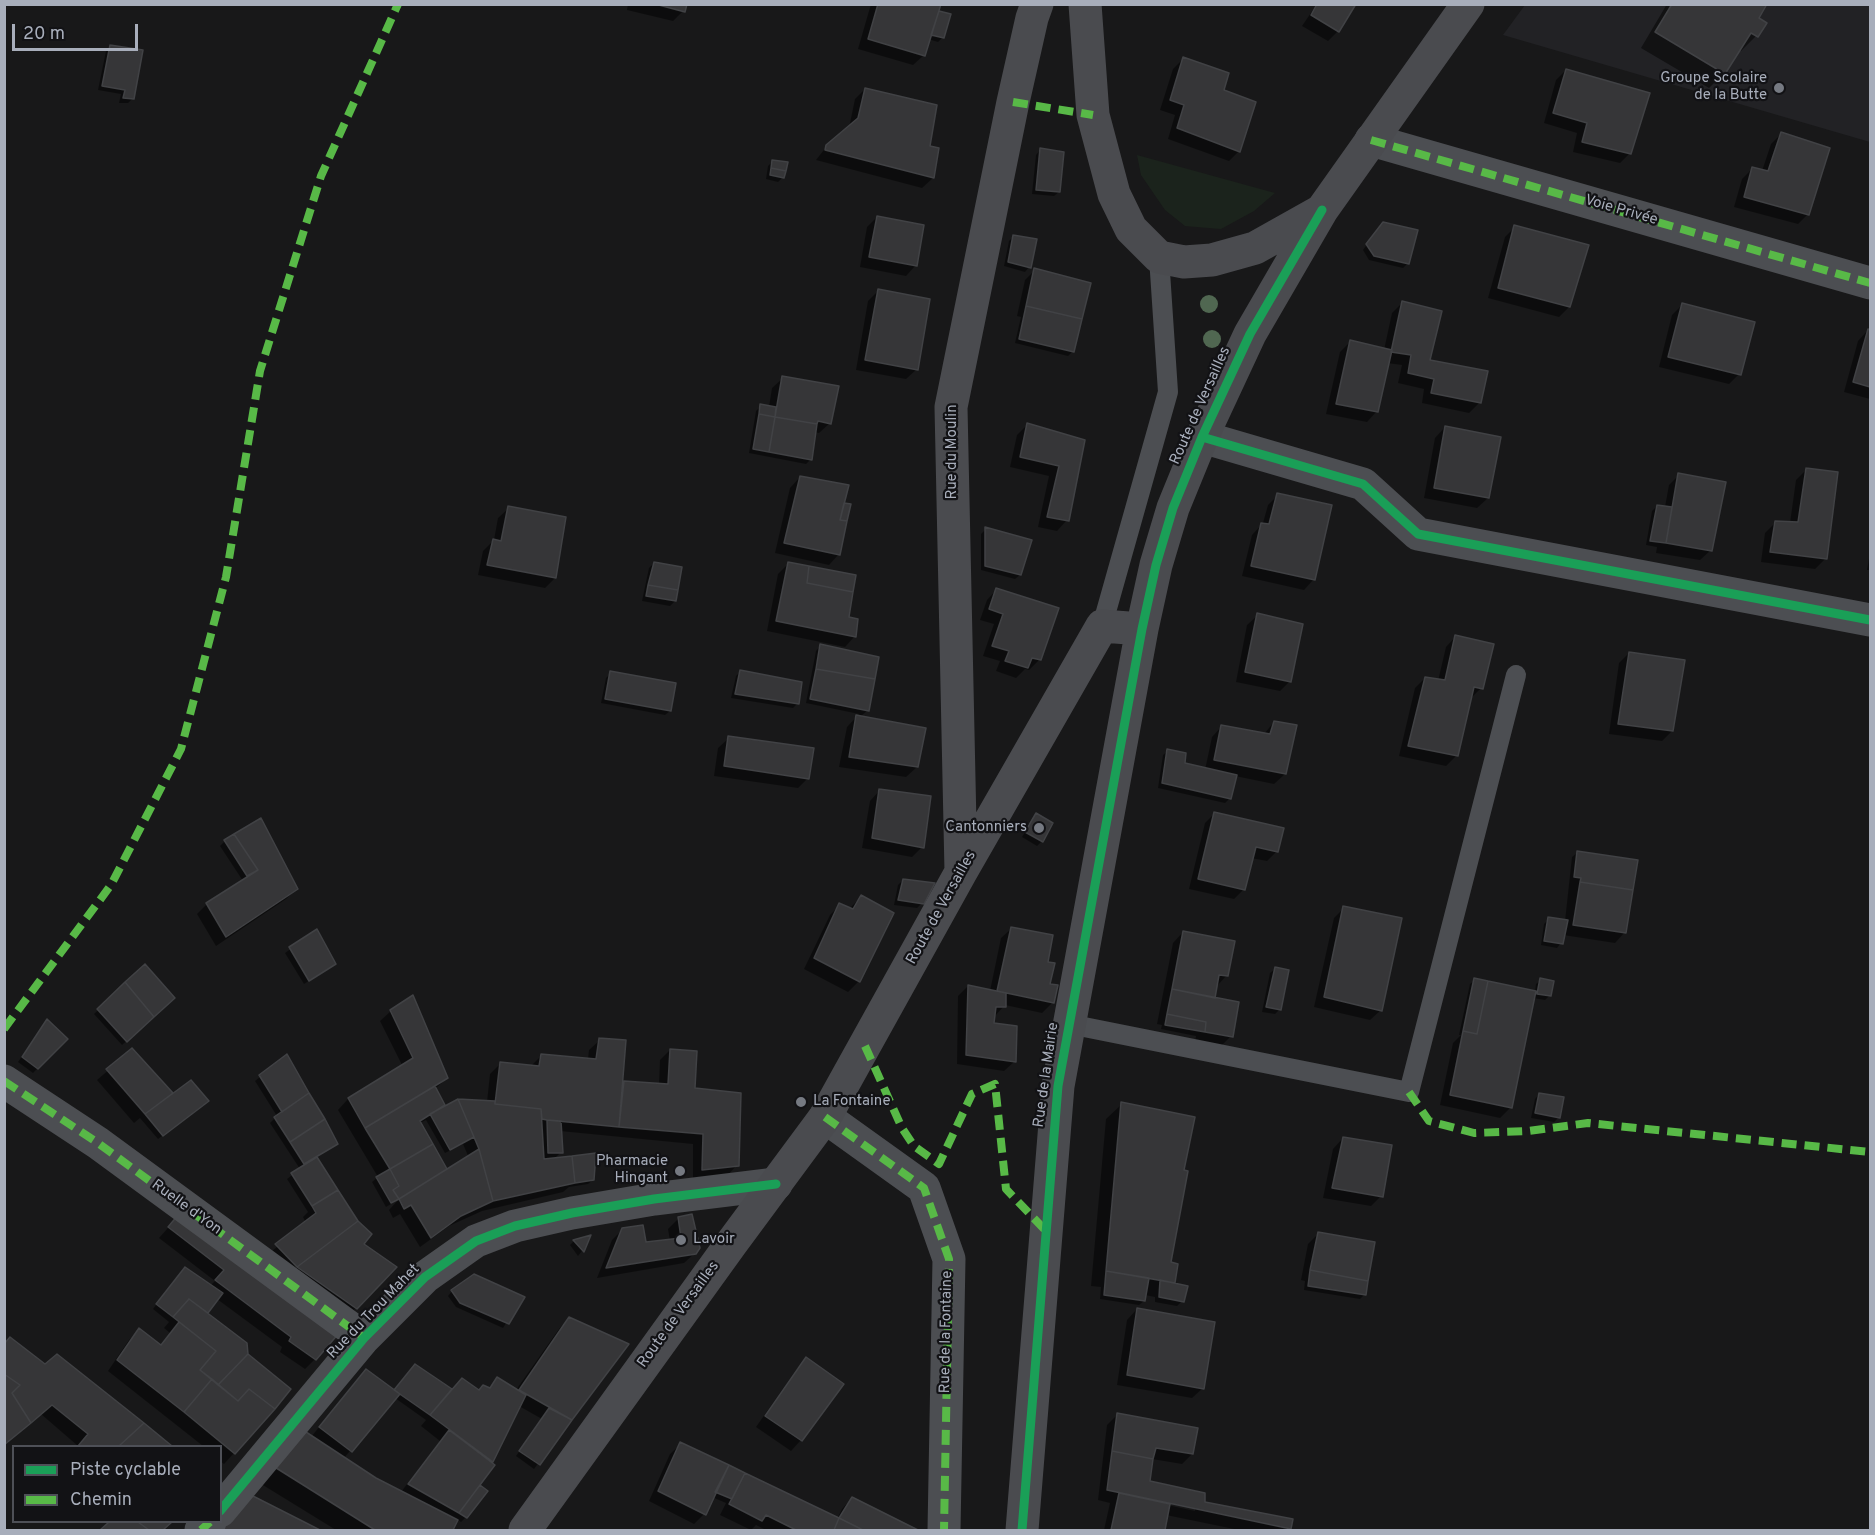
<!DOCTYPE html>
<meta charset="utf-8">
<style>
body{margin:0}
#map{position:relative;width:1875px;height:1535px;overflow:hidden;background:#181819;font-family:Overpass,sans-serif}
canvas{display:block}
.frame{position:absolute;inset:0;border:6px solid #a8aebb;pointer-events:none}
.legend{position:absolute;left:12px;top:1445px;width:210px;height:78px;box-sizing:border-box;background:#121215;border:2px solid #4e5057;margin:0;padding:8px 10px;list-style:none;font-size:18px;color:#a8aebb}
.legend li{display:flex;align-items:center;gap:12px;height:30px}
.legend b{width:30px;border:2px solid #4e5057}
.scale{position:absolute;left:12px;top:24px;width:126px;height:27px;box-sizing:border-box;border:3px solid #a8aebb;border-top:0;padding-left:8px;font-size:18px;line-height:21px;white-space:nowrap;color:#a8aebb;-webkit-text-stroke:4px #121215;paint-order:stroke}
</style>
<div id="map">
<canvas width="1875" height="1535"></canvas>
<div class="frame"></div>
<ul class="legend">
<li><b style="height:8px;background:#1a9f57"></b>Piste cyclable</li>
<li><b style="height:8px;background:#58b947"></b>Chemin</li>
</ul>
<div class="scale">20 m</div>
</div>
<script>
const ctx = document.querySelector('canvas').getContext('2d');
ctx.lineJoin = 'round';
function paint(path, color) { ctx.fillStyle = color; ctx.fill(path, 'evenodd'); }
const shape = rows => new Path2D(rows.map(r => 'M' + r).join(''));
function strokePath(path, color, width, dash) { ctx.strokeStyle = color; ctx.lineWidth = width; ctx.lineCap = dash ? 'butt' : 'round'; ctx.setLineDash(dash || []); ctx.stroke(path); }
function drawText(font, color, halo, rows, align = 'center') {
  ctx.font = font + ' Overpass,sans-serif'; ctx.lineWidth = 4.5; ctx.setLineDash([]); ctx.textBaseline = 'middle'; ctx.strokeStyle = halo; ctx.fillStyle = color; for (const [text, x, y, turn = 0] of rows) {
    ctx.save(); ctx.translate(x, y); ctx.rotate((+turn || 0) * Math.PI / 180); ctx.textAlign = isNaN(turn) ? turn : align; if (halo) ctx.strokeText(text, 0, 0); ctx.fillText(text, 0, 0); ctx.restore();
  }
}
const built = shape([
 [1525,5,1870,5,1870,142,1503,35]
]);
const green = shape([
 [1137,155,1275,193,1254,211,1221,229,1185,226,1165,210,1141,175]
]);
const shadow = shape([
 [628,4,685,4,683,11,673,21,627,10],
 [871,4,939,4,935,17,939,13,943,37,938,42,928,39,924,55,913,65,858,49],
 [1317,4,1338,31,1328,41,1302,26],
 [1667,4,1765,4,1757,19,1756,36,1741,51,1738,50,1724,73,1709,88,1641,48],
 [110,46,133,98,128,103,119,103,121,94,98,90,106,51],
 [1183,59,1222,91,1239,151,1229,161,1168,139,1175,115,1160,110,1173,69],
 [1566,70,1630,153,1620,163,1573,152,1577,133,1544,123,1556,80],
 [865,89,928,147,937,149,933,178,922,188,816,160,827,146,849,128,855,99],
 [1781,134,1808,214,1798,224,1734,207,1742,179,1752,169,1762,171,1771,144],
 [1040,150,1059,192,1054,196,1032,194,1036,155],
 [773,161,783,177,778,182,766,179,768,166],
 [877,217,916,265,906,276,860,267,867,227],
 [1515,227,1569,307,1559,317,1488,298,1505,237],
 [1378,229,1408,263,1403,268,1369,260,1363,250],
 [1014,236,1029,267,1025,272,1004,266,1009,241],
 [1035,270,1073,351,1068,356,1015,343,1021,317,1017,316,1025,280],
 [879,290,917,369,906,379,856,370,868,301],
 [1402,303,1428,361,1479,403,1469,413,1422,403,1424,389,1398,383,1402,365,1387,363,1377,411,1367,422,1326,414,1340,352,1350,342,1384,350,1392,313],
 [1682,305,1739,374,1729,384,1659,367,1672,315],
 [1868,330,1870,331,1870,399,1844,392,1858,341],
 [783,378,830,423,819,433,814,432,811,459,806,464,749,453,756,411,761,406,769,407,772,388],
 [1027,425,1083,442,1067,520,1057,531,1038,527,1049,476,1010,467,1017,435],
 [1445,427,1488,498,1477,508,1424,498,1435,438],
 [1806,470,1825,559,1815,569,1761,562,1765,533,1776,522,1790,523,1796,480],
 [1679,475,1711,550,1700,560,1656,553,1657,547,1646,545,1652,511,1657,506,1665,507,1669,485],
 [800,477,843,504,839,554,829,565,775,553,790,488],
 [1278,495,1314,579,1304,590,1242,576,1252,535,1263,523,1268,505],
 [509,508,555,578,545,588,478,575,483,551,494,540,498,518],
 [986,529,1030,541,1020,575,1015,579,981,570,981,534],
 [1870,553,1870,570,1867,570],
 [654,563,675,601,670,606,642,601,649,568],
 [788,564,848,618,855,636,845,647,767,631,778,574],
 [997,589,1039,660,1029,670,1025,669,1016,678,996,671,1000,661,983,656,994,624,980,620,987,600],
 [1258,615,1290,681,1280,691,1236,682,1247,625],
 [1456,636,1481,688,1471,698,1456,756,1446,766,1399,756,1415,688,1425,678,1438,681,1446,647],
 [820,646,868,710,860,717,917,767,906,777,839,767,847,727,859,714,806,703,816,651],
 [1629,653,1672,731,1662,741,1609,734,1619,663],
 [740,672,797,704,793,708,731,698,736,676],
 [611,673,670,711,665,715,601,703,606,678],
 [1274,722,1285,774,1274,784,1235,776,1230,798,1225,803,1158,788,1163,755,1168,751,1183,764,1205,770,1212,737,1222,726,1264,734],
 [729,738,808,778,798,788,714,776,718,748],
 [880,790,922,847,912,857,862,848,870,801],
 [1215,813,1277,851,1267,861,1251,858,1244,889,1234,899,1189,889,1205,823],
 [1036,815,1042,841,1037,846,1022,837],
 [225,841,296,889,286,899,216,946,197,914,207,904,243,881,220,846],
 [1577,853,1625,932,1615,943,1563,935,1561,943,1557,948,1541,945,1544,924,1549,919,1565,921,1572,857],
 [903,880,922,903,917,908,894,905,898,885],
 [861,897,892,913,859,981,848,992,804,969,830,915,840,905,849,909],
 [1344,908,1381,1010,1370,1020,1314,1007,1334,918],
 [1012,928,1046,963,1053,1002,1042,1013,1005,1005,994,1017,993,1025,1015,1061,1004,1071,957,1064,958,996,968,986,990,991,1001,938],
 [316,931,329,968,304,984,285,953],
 [1183,932,1227,975,1217,986,1213,999,1231,1036,1221,1046,1195,1042,1196,1036,1161,1029,1162,1025,1157,1024,1173,943],
 [145,966,168,1003,122,1045,94,1014],
 [1275,969,1280,1009,1275,1014,1262,1012,1270,973],
 [1475,980,1535,992,1536,984,1541,980,1550,995,1545,1000,1533,998,1510,1108,1500,1118,1440,1105,1453,1043,1461,1035,1459,1035,1470,984],
 [391,1011,447,1078,435,1089,443,1105,437,1111,487,1102,490,1074,500,1064,531,1066,542,1055,588,1059,589,1050,600,1040,622,1082,659,1085,660,1060,670,1050,737,1165,727,1176,693,1179,693,1144,560,1131,561,1152,554,1159,593,1180,588,1184,569,1187,563,1192,482,1211,449,1226,420,1247,400,1214,393,1218,389,1210,399,1199,386,1207,372,1182,378,1177,338,1110,348,1099,403,1067,380,1021],
 [426,1120,445,1153,463,1144,469,1158,446,1171,420,1123],
 [47,1021,66,1039,33,1073,18,1062],
 [132,1050,165,1101,202,1106,158,1139,140,1118,134,1123,97,1080],
 [286,1056,336,1143,316,1158,361,1244,395,1267,346,1318,266,1256,306,1223,303,1217,308,1212,287,1179,300,1169,270,1123,277,1116,255,1081],
 [1539,1094,1559,1117,1554,1122,1531,1118,1535,1099],
 [1122,1104,1183,1171,1169,1264,1174,1282,1172,1284,1182,1301,1177,1306,1155,1302,1155,1297,1145,1295,1144,1301,1139,1305,1100,1299,1101,1287,1091,1286,1106,1119],
 [1343,1138,1381,1196,1371,1206,1323,1198,1333,1149],
 [183,1211,315,1359,305,1369,280,1352,282,1347,217,1299,206,1314,245,1343,234,1453,224,1464,220,1461,220,1446,203,1446,108,1371,129,1340,140,1330,160,1346,170,1333,164,1328,169,1322,153,1309,180,1273,210,1286,215,1281,159,1238],
 [678,1219,695,1253,684,1263,597,1278,612,1240,622,1230,645,1244,670,1241,668,1229],
 [1319,1233,1364,1295,1360,1299,1304,1290,1305,1281,1301,1280,1308,1244],
 [589,1237,582,1251,578,1256,570,1245,574,1241],
 [452,1291,523,1297,503,1328,456,1307,448,1296],
 [1137,1309,1203,1388,1192,1398,1117,1385,1127,1320],
 [569,1318,626,1345,534,1469,516,1456,542,1419,519,1406,491,1462,472,1493,474,1494,466,1517,461,1522,457,1519,451,1530,336,1530,258,1482,311,1437,356,1382,394,1391,415,1366,451,1390,479,1392,488,1389,497,1379,516,1390,559,1329],
 [395,1398,426,1420,421,1426,440,1441,401,1492,376,1479,344,1458],
 [57,1356,170,1446,78,1446,41,1414,46,1366],
 [806,1359,801,1440,791,1451,756,1427,796,1370],
 [1117,1415,1192,1454,1182,1464,1152,1459,1148,1482,1203,1503,1291,1520,1289,1529,1288,1530,1239,1530,1166,1515,1163,1530,1104,1530,1110,1503,1098,1500,1107,1425],
 [1163,1501,1195,1508,1195,1511,1163,1504],
 [681,1444,837,1519,842,1509,852,1498,915,1530,766,1530,756,1525,751,1530,720,1515,726,1503,712,1497,704,1514,694,1524,649,1501,670,1454],
 [250,1496,319,1530,219,1530],
 [109,1522,170,1522,161,1530,101,1530]
]);
const building = shape([
 [655,4,687,4,685,12,655,4],
 [878,4,941,4,925,56,868,39,878,4],
 [1317,4,1356,4,1339,32,1311,15,1317,4],
 [1672,4,1767,4,1759,18,1767,23,1758,37,1751,33,1725,74,1655,32,1672,4],
 [939,11,951,14,944,38,931,35,939,11],
 [110,45,143,50,134,99,123,98,125,90,102,86,110,45],
 [1183,57,1229,73,1224,90,1256,102,1240,152,1177,128,1184,105,1170,100,1183,57],
 [1566,69,1650,93,1631,154,1582,142,1587,123,1553,113,1566,69],
 [865,88,937,105,930,146,939,148,934,178,825,150,826,145,858,118,865,88],
 [1781,132,1830,148,1809,215,1744,197,1752,167,1768,171,1781,132],
 [1040,148,1064,152,1060,192,1036,190,1040,148],
 [772,160,788,162,786,171,771,168,772,160],
 [771,168,786,171,784,178,770,175,771,168],
 [877,216,924,225,917,266,869,257,877,216],
 [1383,222,1418,230,1409,264,1374,256,1366,244,1383,222],
 [1514,225,1589,245,1570,307,1498,288,1514,225],
 [1013,235,1037,239,1031,268,1008,262,1013,235],
 [1034,268,1091,283,1082,319,1026,306,1034,268],
 [878,289,930,299,918,370,865,360,878,289],
 [1402,301,1442,311,1430,360,1488,371,1481,403,1431,393,1434,379,1408,373,1411,355,1391,352,1402,301],
 [1682,303,1755,322,1741,375,1668,357,1682,303],
 [1026,306,1082,319,1074,352,1019,339,1026,306],
 [1868,329,1870,330,1870,387,1853,382,1868,329],
 [1350,340,1392,350,1378,412,1336,404,1350,340],
 [782,376,839,386,831,424,818,421,817,424,775,417,782,376],
 [760,404,776,407,775,417,759,414,760,404],
 [759,414,775,417,769,452,753,449,759,414],
 [775,417,817,424,812,460,769,452,775,417],
 [1027,423,1085,440,1069,521,1047,517,1059,466,1020,457,1027,423],
 [1445,426,1501,437,1489,498,1434,488,1445,426],
 [1806,468,1838,472,1827,559,1770,552,1775,521,1798,522,1806,468],
 [1678,473,1726,482,1712,551,1666,543,1678,473],
 [800,476,849,485,840,520,847,521,840,555,784,543,800,476],
 [1277,493,1332,505,1315,580,1251,566,1261,523,1269,524,1277,493],
 [844,503,851,504,847,521,840,520,844,503],
 [1657,505,1672,507,1666,543,1650,541,1657,505],
 [508,506,566,517,556,578,487,565,493,539,501,541,508,506],
 [985,527,1032,540,1021,575,985,566,985,527],
 [654,562,682,567,678,590,648,585,654,562],
 [788,562,809,566,807,583,853,592,849,617,858,619,856,637,776,621,788,562],
 [809,566,856,575,853,592,807,583,809,566],
 [648,585,678,590,676,601,646,596,648,585],
 [996,588,1059,608,1041,660,1032,658,1028,668,1005,661,1009,651,992,646,1003,614,989,609,996,588],
 [1257,613,1303,624,1291,682,1245,672,1257,613],
 [1455,635,1494,644,1483,689,1474,687,1458,756,1408,746,1425,677,1445,680,1455,635],
 [820,644,879,657,875,679,816,669,820,644],
 [1629,652,1685,660,1673,731,1618,724,1629,652],
 [816,669,875,679,869,711,810,699,816,669],
 [740,670,802,682,799,704,735,694,740,670],
 [610,671,676,683,671,711,605,699,610,671],
 [856,715,926,728,918,767,849,757,856,715],
 [1274,721,1297,725,1286,774,1214,760,1221,725,1270,734,1274,721],
 [728,736,814,748,809,779,724,766,728,736],
 [1167,749,1186,753,1185,763,1237,775,1231,799,1162,783,1167,749],
 [879,789,931,796,924,848,872,838,879,789],
 [1214,812,1284,828,1278,852,1256,847,1245,890,1198,879,1214,812],
 [1036,813,1053,823,1043,842,1025,832,1036,813],
 [261,818,298,889,226,937,206,903,258,870,234,834,261,818],
 [234,834,258,870,247,876,224,840,234,834],
 [1577,851,1638,860,1633,890,1580,882,1581,878,1574,877,1577,851],
 [903,879,935,883,924,904,898,900,903,879],
 [1580,882,1633,890,1626,933,1573,925,1580,882],
 [861,895,894,913,860,982,814,958,839,903,853,909,861,895],
 [1343,906,1402,918,1382,1011,1324,997,1343,906],
 [1548,917,1568,920,1563,944,1544,941,1548,917],
 [1011,927,1053,935,1048,962,1055,963,1050,984,1058,985,1054,1003,997,991,1011,927],
 [317,929,336,964,309,981,289,947,317,929],
 [1183,931,1235,941,1228,976,1219,975,1215,998,1172,989,1183,931],
 [145,964,175,998,154,1017,125,982,145,964],
 [1275,967,1289,970,1281,1010,1266,1007,1275,967],
 [1474,978,1488,981,1477,1034,1463,1031,1474,978],
 [1540,978,1554,981,1551,996,1537,994,1540,978],
 [1488,981,1536,991,1512,1108,1450,1095,1463,1031,1477,1034,1488,981],
 [125,982,154,1017,127,1042,97,1009,125,982],
 [968,985,1006,993,1006,1007,996,1007,994,1023,1017,1026,1016,1062,966,1055,968,985],
 [1172,989,1239,1002,1233,1037,1205,1032,1206,1022,1167,1014,1172,989],
 [413,995,448,1078,365,1128,348,1098,413,1058,390,1010,413,995],
 [1167,1014,1206,1022,1205,1032,1165,1025,1167,1014],
 [47,1019,68,1039,38,1069,22,1057,47,1019],
 [599,1038,626,1040,619,1127,547,1120,542,1119,541,1109,495,1104,500,1062,539,1066,541,1054,596,1059,599,1038],
 [132,1048,173,1093,145,1114,106,1069,132,1048],
 [670,1049,697,1051,695,1088,741,1093,739,1166,702,1170,703,1134,619,1127,624,1081,668,1084,670,1049],
 [287,1054,309,1093,282,1112,259,1075,287,1054],
 [191,1080,209,1101,163,1136,145,1114,191,1080],
 [435,1086,445,1105,420,1121,433,1144,390,1169,365,1128,435,1086],
 [309,1093,325,1119,290,1142,274,1117,309,1093],
 [1539,1093,1564,1097,1560,1118,1535,1113,1539,1093],
 [458,1099,495,1101,495,1104,541,1109,544,1159,572,1156,575,1183,493,1201,479,1149,458,1099],
 [458,1099,474,1137,450,1150,430,1114,458,1099],
 [1121,1102,1195,1117,1184,1170,1188,1171,1171,1262,1178,1264,1175,1283,1106,1271,1121,1102],
 [325,1119,338,1144,304,1164,290,1142,325,1119],
 [547,1120,561,1121,563,1153,548,1153,547,1120],
 [1343,1137,1392,1145,1383,1197,1332,1188,1343,1137],
 [433,1144,447,1169,399,1199,393,1190,399,1186,390,1169,433,1144],
 [479,1149,493,1201,461,1216,431,1238,411,1205,404,1209,399,1199,479,1149],
 [596,1153,594,1180,575,1183,572,1156,596,1153],
 [317,1157,338,1190,312,1206,291,1173,317,1157],
 [390,1169,399,1186,393,1190,399,1199,391,1203,376,1177,390,1169],
 [338,1190,358,1221,297,1267,275,1244,316,1213,312,1206,338,1190],
 [183,1209,345,1326,316,1360,289,1341,291,1337,215,1280,224,1270,168,1227,183,1209],
 [692,1214,700,1248,696,1254,606,1268,622,1228,643,1225,646,1242,681,1238,678,1217,692,1214],
 [358,1221,372,1234,364,1244,397,1267,357,1309,297,1267,358,1221],
 [1318,1232,1375,1242,1368,1281,1310,1270,1318,1232],
 [591,1235,584,1252,573,1240,591,1235],
 [185,1267,223,1293,208,1313,189,1299,173,1317,156,1304,185,1267],
 [1310,1270,1368,1281,1366,1295,1308,1286,1310,1270],
 [1106,1271,1149,1278,1145,1301,1104,1295,1106,1271],
 [474,1274,525,1297,509,1324,460,1303,451,1290,474,1274],
 [1160,1280,1188,1286,1184,1302,1159,1297,1160,1280],
 [189,1299,247,1343,248,1354,218,1385,200,1370,216,1351,173,1317,189,1299],
 [1137,1308,1215,1322,1204,1389,1127,1375,1137,1308],
 [569,1317,629,1344,572,1420,519,1390,569,1317],
 [179,1322,216,1351,200,1370,212,1379,184,1412,117,1360,139,1328,161,1345,179,1322],
 [10,1337,45,1364,57,1354,144,1423,119,1446,78,1446,88,1434,52,1405,31,1423,12,1393,20,1385,4,1374,4,1344,10,1337],
 [248,1354,291,1389,275,1409,249,1389,238,1401,218,1385,248,1354],
 [806,1357,844,1384,802,1441,765,1416,806,1357],
 [415,1364,452,1389,430,1415,394,1390,415,1364],
 [366,1369,400,1394,352,1452,319,1427,366,1369],
 [4,1374,20,1385,12,1393,31,1423,4,1445,4,1374],
 [497,1377,526,1395,493,1462,430,1415,462,1378,479,1390,483,1385,490,1388,497,1377],
 [212,1379,238,1401,249,1389,275,1409,235,1454,184,1412,212,1379],
 [549,1408,572,1420,540,1465,519,1451,549,1408],
 [1117,1413,1198,1428,1193,1454,1156,1448,1153,1459,1112,1451,1117,1413],
 [144,1423,172,1446,119,1446,144,1423],
 [303,1430,376,1478,458,1520,453,1530,375,1530,273,1466,303,1430],
 [449,1430,495,1465,459,1513,408,1484,449,1430],
 [680,1442,729,1465,706,1515,658,1491,680,1442],
 [1112,1451,1153,1459,1150,1481,1205,1493,1205,1502,1293,1519,1291,1529,1107,1490,1112,1451],
 [729,1465,745,1473,732,1499,715,1492,729,1465],
 [745,1473,839,1518,834,1530,796,1530,766,1515,762,1521,729,1504,745,1473],
 [480,1485,488,1491,467,1518,459,1513,480,1485],
 [1119,1493,1170,1504,1165,1530,1111,1530,1119,1493],
 [249,1494,320,1530,219,1530,249,1494],
 [852,1497,918,1530,863,1530,839,1518,852,1497],
 [839,1518,863,1530,834,1530,839,1518],
 [109,1522,138,1522,149,1530,100,1530,109,1522],
 [138,1522,172,1522,163,1530,149,1530,138,1522]
]);
const service = shape([
 [1102,626,1168,392,1159,257],
 [1069,1024,1409,1092,1516,675]
]);
const minor = shape([
 [1371,140,1870,283],
 [1202,437,1363,484,1418,534,1870,620],
 [4,1081,98,1143,364,1338],
 [825,1117,924,1188,949,1259,944,1530],
 [220,1511,364,1338,425,1277,476,1241,515,1226,572,1213,654,1199,776,1184],
 [201,1530,210,1522]
]);
const secondary = shape([
 [1085,4,1093,115,1114,194,1131,229,1159,257,1184,262,1212,260,1255,248,1321,211],
 [961,872,951,407,1013,102,1032,18,1037,4],
 [525,1530,731,1244,825,1117,961,872,1102,626,1142,629],
 [1022,1530,1058,1086,1142,629,1156,565,1173,508,1202,437,1250,334,1322,210,1468,4]
]);
const quiet = shape([
 [1013,102,1093,115],
 [1371,140,1870,283],
 [4,1029,111,885,181,749,226,577,260,371,321,176,398,4],
 [865,1046,902,1128,914,1146,939,1164,972,1094,995,1084,1006,1189,1046,1231],
 [4,1081,98,1143,364,1338],
 [1409,1092,1429,1121,1474,1133,1528,1131,1588,1123,1870,1152],
 [825,1117,924,1188,949,1259,944,1530],
 [201,1530,210,1522]
]);
const cycleway = shape([
 [1202,437,1363,484,1418,534,1870,620],
 [220,1511,364,1338,425,1277,476,1241,515,1226,572,1213,654,1199,776,1184],
 [1022,1530,1058,1086,1142,629,1156,565,1173,508,1202,437,1250,334,1322,210]
]);
const trees = [
 [1209,304],
 [1212,339]
];
const markers = [
 [1779,88,6,"#767a82"],
 [1039,828,6,"#767a82"],
 [801,1102,6,"#767a82"],
 [680,1171,6,"#767a82"],
 [681,1240,6,"#767a82"]
];
const poiNames = [
 ["Groupe Scolaire",1767,79],
 ["de la Butte",1767,96],
 ["Cantonniers",1027,828],
 ["La Fontaine",813,1102,"left"],
 ["Pharmacie",668,1162],
 ["Hingant",668,1179],
 ["Lavoir",693,1240,"left"]
];
const streetNames = [
 ["Voie Privée",1621,211,16],
 ["Route de Versailles",1201,406,-66],
 ["Rue du Moulin",953,452,-90],
 ["Route de Versailles",942,908,-61],
 ["Rue de la Mairie",1047,1075,-82],
 ["Ruelle d'Yon",186,1208,36],
 ["Rue du Trou Mahet",374,1312,-46],
 ["Route de Versailles",679,1315,-54],
 ["Rue de la Fontaine",947,1332,-89]
];
paint(built, '#222225');
paint(green, '#1b231c');
paint(shadow, '#0007');
paint(building, '#363638');
strokePath(building, '#414245', 1.5);
strokePath(service, '#4c4e52', 20);
strokePath(minor, '#4c4e52', 33);
strokePath(secondary, '#4a4b4f', 33);
strokePath(quiet, '#58b947', 8, [15, 8]);
strokePath(cycleway, '#1a9f57', 9);
ctx.fillStyle = '#506751';
for (const [x, y] of trees) { ctx.beginPath(); ctx.arc(x, y, 9, 0, 2 * Math.PI); ctx.fill(); }
for (const [x, y, r, color] of markers) { const dot = new Path2D(); dot.arc(x, y, r, 0, 2 * Math.PI); ctx.fillStyle = color; ctx.fill(dot); strokePath(dot, '#121215', 2); }
drawText('15px', '#a8aebb', '#121215', poiNames, 'right');
drawText('15px', '#a8aebb', '#121215', streetNames);
</script>
